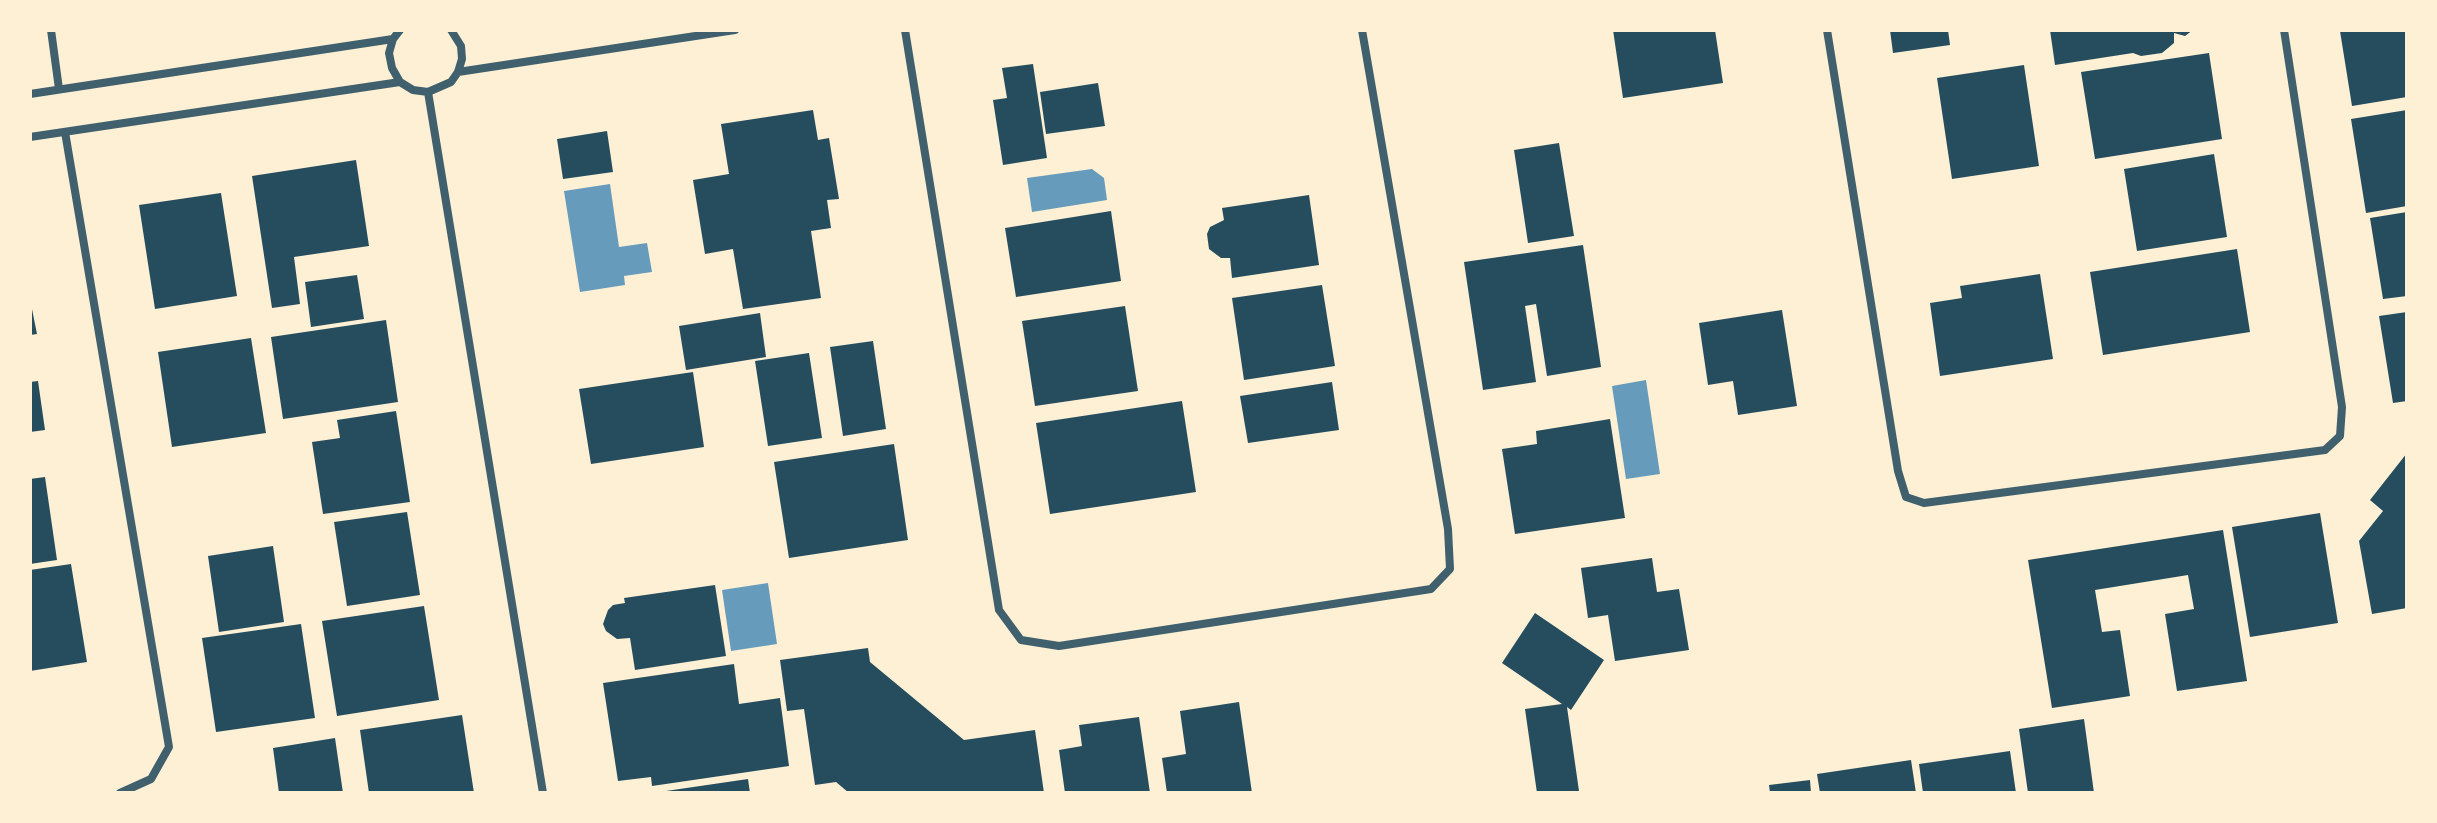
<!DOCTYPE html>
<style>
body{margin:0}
#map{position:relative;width:2437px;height:823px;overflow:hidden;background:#fdf0d5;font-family:"Work Sans",sans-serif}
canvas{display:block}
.frame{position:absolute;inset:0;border:32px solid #fdf0d5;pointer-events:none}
</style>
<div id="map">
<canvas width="2437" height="823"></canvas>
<div class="frame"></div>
</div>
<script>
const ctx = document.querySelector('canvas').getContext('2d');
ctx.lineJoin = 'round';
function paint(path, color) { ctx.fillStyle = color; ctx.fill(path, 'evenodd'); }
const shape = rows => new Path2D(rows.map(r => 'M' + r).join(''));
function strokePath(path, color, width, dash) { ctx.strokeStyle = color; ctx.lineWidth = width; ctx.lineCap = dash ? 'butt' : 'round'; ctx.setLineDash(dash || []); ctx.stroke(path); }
const water = shape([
 [1092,169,1104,178,1107,200,1032,212,1027,178],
 [610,184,619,247,647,243,652,272,624,276,625,285,580,292,564,191],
 [1646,380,1660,474,1626,479,1612,386],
 [768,583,777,644,731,651,722,590]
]);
const building = shape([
 [1613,30,1715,30,1723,83,1623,98],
 [1890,30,1948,30,1950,45,1893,53],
 [2050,30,2193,30,2185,36,2174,33,2174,43,2162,53,2141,56,2133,53,2055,65],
 [2407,30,2407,97,2352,106,2340,31],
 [2209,53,2222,139,2095,159,2081,72],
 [1033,64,1047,158,1003,165,993,100,1007,98,1002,68],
 [2024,65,2039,166,1952,179,1937,78],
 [1098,83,1105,126,1046,134,1040,92],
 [813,110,818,140,829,138,839,199,827,200,831,228,811,231,821,298,743,309,733,249,705,254,693,180,729,174,721,124],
 [2407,110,2407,206,2366,213,2351,119],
 [607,131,613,172,563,179,557,139],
 [1559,143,1574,236,1528,243,1514,150],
 [2214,154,2227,237,2137,251,2124,169],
 [356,160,369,246,294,257,300,304,272,308,252,176],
 [221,193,237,296,155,309,139,205],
 [1309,195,1319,265,1232,278,1230,258,1221,258,1209,249,1207,234,1210,227,1224,220,1222,208],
 [1111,211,1121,281,1016,297,1005,228],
 [2407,212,2407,296,2383,299,2370,218],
 [1583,245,1601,367,1547,376,1536,304,1525,306,1536,382,1483,390,1464,262],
 [2237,249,2250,332,2103,355,2090,272],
 [2040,274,2053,359,1940,376,1930,303,1962,298,1960,286],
 [357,275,364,319,311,327,305,282],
 [1322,285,1335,366,1244,380,1232,298],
 [30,299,37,334,30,335],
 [1125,306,1138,391,1035,406,1022,321],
 [1782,310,1797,406,1738,415,1733,381,1708,385,1699,323],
 [2407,312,2407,401,2393,403,2379,316],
 [760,313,766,357,686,370,679,326],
 [386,320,398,402,283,419,271,337],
 [251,338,266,433,172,447,158,352],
 [873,341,886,429,843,436,830,347],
 [809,353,822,438,768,446,755,361],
 [693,372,704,447,591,464,579,389],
 [38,381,45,430,30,432,30,382],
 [1332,382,1339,430,1248,443,1240,396],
 [1182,401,1196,492,1050,514,1036,423],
 [396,411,410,502,323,514,312,442,340,438,337,420],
 [1610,419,1625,518,1515,534,1502,449,1537,444,1536,431],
 [894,444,908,540,789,558,774,462],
 [2407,453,2407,608,2372,614,2359,541,2383,511,2370,500],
 [45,477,57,560,30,564,30,479],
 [407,512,420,595,347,606,334,522],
 [2320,513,2338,623,2250,637,2232,527],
 [2223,530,2247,681,2177,691,2165,614,2194,609,2188,575,2095,590,2102,632,2120,630,2130,696,2052,708,2028,560],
 [273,546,284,622,219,632,208,556],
 [1652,558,1657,592,1679,589,1689,650,1615,661,1608,615,1588,618,1581,568],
 [71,564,87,662,30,671,30,570],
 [715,585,726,656,635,670,630,638,617,639,606,631,603,624,608,610,613,605,625,603,624,598],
 [424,606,439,700,337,716,322,621],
 [1535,613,1604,660,1571,710,1567,707,1579,791,1537,793,1525,709,1562,704,1502,663],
 [301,624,315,718,216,732,202,638],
 [868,648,870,662,964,740,1035,730,1044,793,849,793,836,782,815,785,804,709,787,711,780,660],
 [734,664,739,704,780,698,789,766,652,786,651,777,618,781,603,683],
 [1239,702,1252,793,1167,793,1162,758,1186,754,1180,711],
 [462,715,474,793,369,793,360,730],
 [1139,717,1150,793,1065,793,1059,750,1082,746,1079,725],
 [2084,719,2094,793,2028,793,2019,729],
 [335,738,343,793,279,793,273,748],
 [2010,751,2016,793,1923,793,1919,764],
 [1911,760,1916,793,1820,793,1817,774],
 [748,779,750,793,666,793,666,791],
 [1810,780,1811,793,1770,793,1769,785]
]);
const minor = shape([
 [51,30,59,89],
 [400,30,393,39,389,53,392,68,400,82,413,90,428,92,451,82,458,72,462,59,461,46,451,30],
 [905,30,999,610,1021,640,1059,646,1431,589,1450,569,1448,529,1362,30],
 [1827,30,1898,471,1906,497,1924,503,2325,450,2340,436,2342,407,2284,30],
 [458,72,735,30],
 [428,92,543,793],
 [30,94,393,39],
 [65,132,169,747,151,779,120,793],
 [30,137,400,82]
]);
paint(water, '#669bbc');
paint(building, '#264d5e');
strokePath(minor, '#3f606c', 8);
</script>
